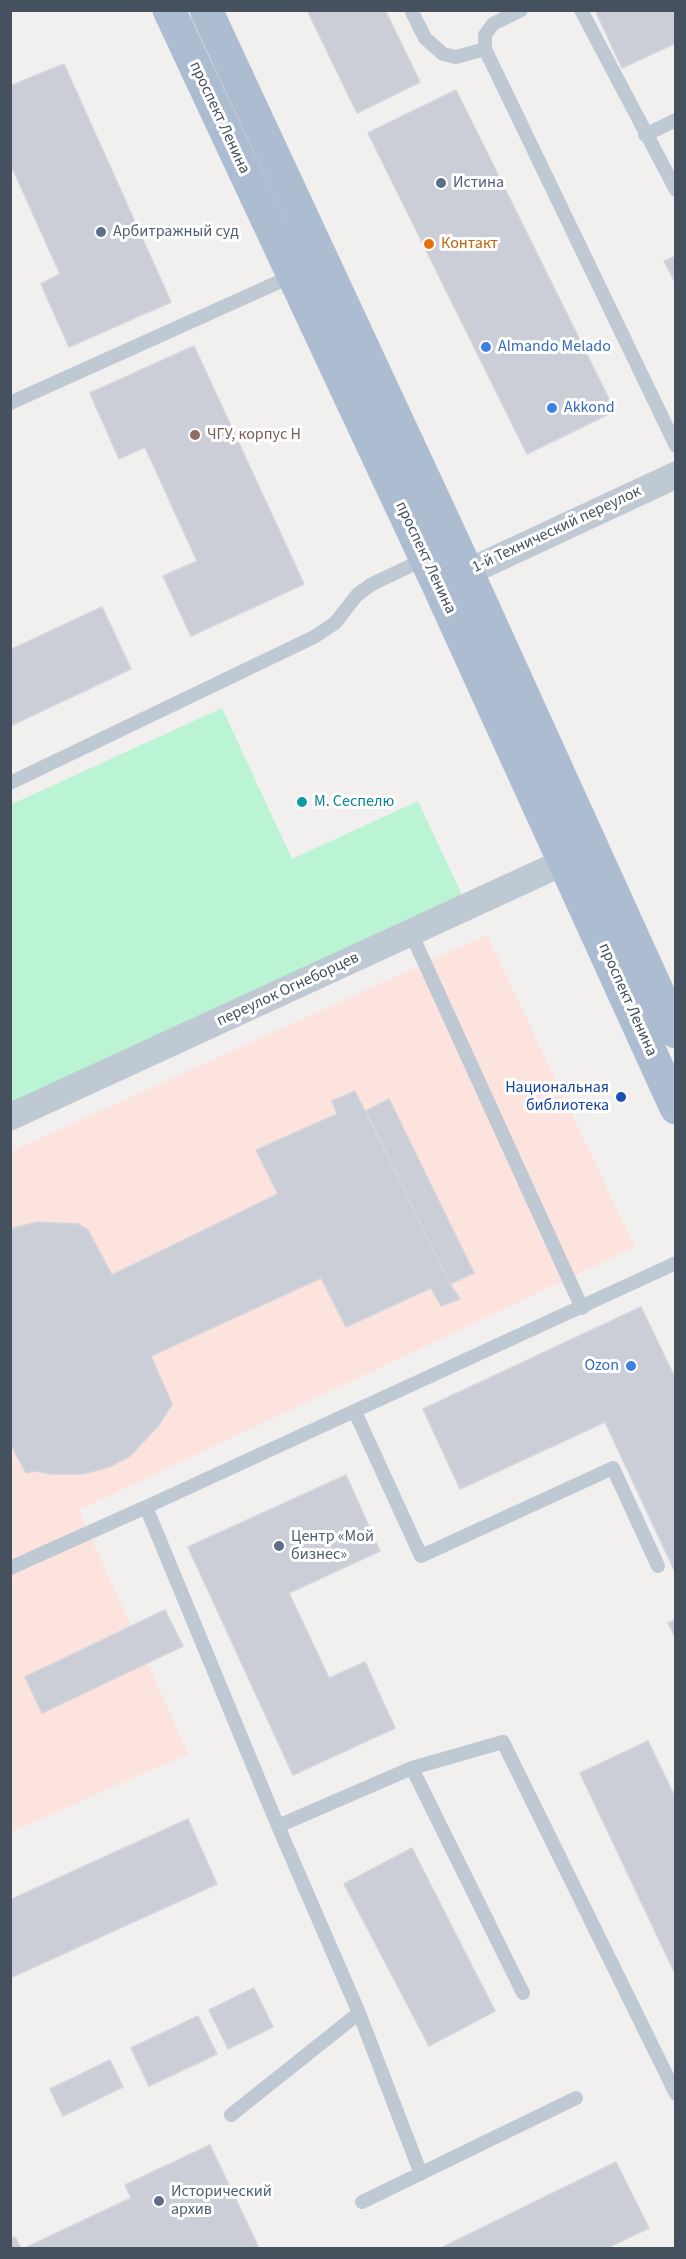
<!DOCTYPE html>
<meta charset="utf-8">
<style>
body{margin:0}
#map{position:relative;width:686px;height:2259px;overflow:hidden;background:#f2f0ef;font-family:"Source Sans 3",sans-serif}
canvas{display:block}
.frame{position:absolute;inset:0;border:12px solid #46515f;pointer-events:none}
</style>
<div id="map">
<canvas width="686" height="2259"></canvas>
<div class="frame"></div>
</div>
<script>
const ctx = document.querySelector('canvas').getContext('2d');
ctx.lineJoin = 'round';
function paint(path, color) { ctx.fillStyle = color; ctx.fill(path, 'evenodd'); }
const shape = rows => new Path2D(rows.map(r => 'M' + r).join(''));
function strokePath(path, color, width, dash) { ctx.strokeStyle = color; ctx.lineWidth = width; ctx.lineCap = dash ? 'butt' : 'round'; ctx.setLineDash(dash || []); ctx.stroke(path); }
function drawText(font, color, halo, rows, align = 'center') {
  ctx.font = font + ' "Source Sans 3",sans-serif'; ctx.lineWidth = 6; ctx.setLineDash([]); ctx.textBaseline = 'middle'; ctx.strokeStyle = halo; ctx.fillStyle = color; for (const [text, x, y, turn = 0] of rows) {
    ctx.save(); ctx.translate(x, y); ctx.rotate((+turn || 0) * Math.PI / 180); ctx.textAlign = isNaN(turn) ? turn : align; if (halo) ctx.strokeText(text, 0, 0); ctx.fillText(text, 0, 0); ctx.restore();
  }
}
const medical = shape([
 [487,935,635,1247,79,1510,188,1754,11,1832,10,1152]
]);
const green = shape([
 [222,708,292,859,418,801,462,895,11,1103,10,805]
]);
const building = shape([
 [307,10,385,10,420,82,357,113,307,10],
 [595,10,676,10,676,43,622,68,595,10],
 [64,64,171,302,69,347,41,284,60,274,10,163,10,86,64,64],
 [456,90,615,411,527,454,368,133,456,90],
 [676,256,676,284,664,261,676,256],
 [194,346,304,584,191,636,163,576,197,561,145,447,119,459,90,393,194,346],
 [102,607,131,669,10,726,10,650,102,607],
 [355,1091,450,1284,460,1299,441,1306,431,1288,346,1327,321,1278,151,1356,172,1404,159,1425,130,1456,109,1467,83,1474,51,1474,35,1471,26,1473,10,1443,10,1229,37,1222,78,1224,88,1230,112,1275,278,1194,256,1150,337,1114,332,1101,355,1091],
 [389,1099,474,1273,450,1284,366,1111,389,1099],
 [641,1307,676,1380,676,1574,605,1422,460,1489,423,1409,641,1307],
 [346,1475,380,1551,289,1593,329,1678,365,1662,395,1728,293,1775,188,1547,346,1475],
 [165,1610,183,1646,42,1713,25,1677,165,1610],
 [676,1619,676,1639,668,1623,676,1619],
 [648,1741,676,1799,676,1961,670,1963,580,1773,648,1741],
 [188,1819,217,1884,10,1978,10,1900,188,1819],
 [412,1848,495,2011,429,2046,344,1884,412,1848],
 [676,1961,676,1975,670,1963,676,1961],
 [254,1988,273,2027,228,2049,209,2010,254,1988],
 [198,2016,217,2054,149,2086,131,2048,198,2016],
 [110,2060,123,2087,63,2116,50,2089,110,2060],
 [210,2145,259,2248,25,2248,131,2198,125,2185,210,2145],
 [616,2162,649,2228,607,2248,441,2248,616,2162],
 [15,2237,21,2248,10,2248,10,2239,15,2237]
]);
const lane = shape([
 [411,10,425,38,443,54,456,57,485,49],
 [521,10,493,24,485,35,485,49,676,446],
 [581,10,676,190],
 [645,135,676,120],
 [10,403,292,276],
 [10,783,314,637,335,623,357,595,372,584,425,559],
 [411,933,582,1308],
 [355,1412,421,1556,613,1468,658,1566],
 [10,1568,146,1507],
 [412,1768,503,1742,676,2094],
 [278,1826,412,1768,523,1993],
 [231,2115,359,2013],
 [421,2174,359,2013,278,1826,146,1507,676,1263],
 [362,2202,576,2098]
]);
const street = shape([
 [468,572,676,475],
 [10,1117,564,862]
]);
const primary = shape([
 [169,10,438,585,676,1108],
 [206,10,455,545,676,1032]
]);
const markers = [
 [441,183,6,"#5c6f8a"],
 [101,232,6,"#5c6f8a"],
 [429,244,6,"#e8710a"],
 [486,347,6,"#3f7fe0"],
 [552,408,6,"#3f7fe0"],
 [195,435,6,"#8d6e63"],
 [302,802,6,"#0f9aa8"],
 [621,1097,6,"#1a4fb4"],
 [631,1366,6,"#3f7fe0"],
 [279,1546,6,"#5c6f8a"],
 [159,2201,6,"#5c6f8a"]
];
const streetNames = [
 ["проспект Ленина",219,118,65],
 ["1-й Технический переулок",557,530,-25],
 ["проспект Ленина",425,558,65],
 ["переулок Огнеборцев",288,990,-25],
 ["проспект Ленина",627,1000,66]
];
const serviceNames = [
 ["Истина",453,183],
 ["Арбитражный суд",113,232],
 ["Центр «Мой",291,1537],
 ["бизнес»",291,1555],
 ["Исторический",171,2192],
 ["архив",171,2210]
];
const foodNames = [
 ["Контакт",441,244]
];
const shopNames = [
 ["Almando Melado",498,347],
 ["Akkond",564,408],
 ["Ozon",619,1366,"right"]
];
const educationNames = [
 ["ЧГУ, корпус Н",207,435]
];
const cultureNames = [
 ["М. Сеспелю",314,802]
];
const transitNames = [
 ["Национальная",609,1088],
 ["библиотека",609,1106]
];
paint(medical, '#fde3de');
paint(green, '#baf4d4');
paint(building, '#cbced6');
strokePath(building, '#d3d5dc', 1.5);
strokePath(lane, '#bfc9d3', 14);
strokePath(street, '#bfc9d3', 27);
strokePath(primary, '#adbdd1', 33);
for (const [x, y, r, color] of markers) { const dot = new Path2D(); dot.arc(x, y, r, 0, 2 * Math.PI); ctx.fillStyle = color; ctx.fill(dot); strokePath(dot, '#fff', 2); }
drawText('16px', '#46515f', '#fff', streetNames);
drawText('16px', '#4e5e75', '#fff', serviceNames, 'left');
drawText('16px', '#c56008', '#fff', foodNames, 'left');
drawText('16px', '#366cbe', '#fff', shopNames, 'left');
drawText('16px', '#785e54', '#fff', educationNames, 'left');
drawText('16px', '#0d838f', '#fff', cultureNames, 'left');
drawText('16px', '#164399', '#fff', transitNames, 'right');
</script>
